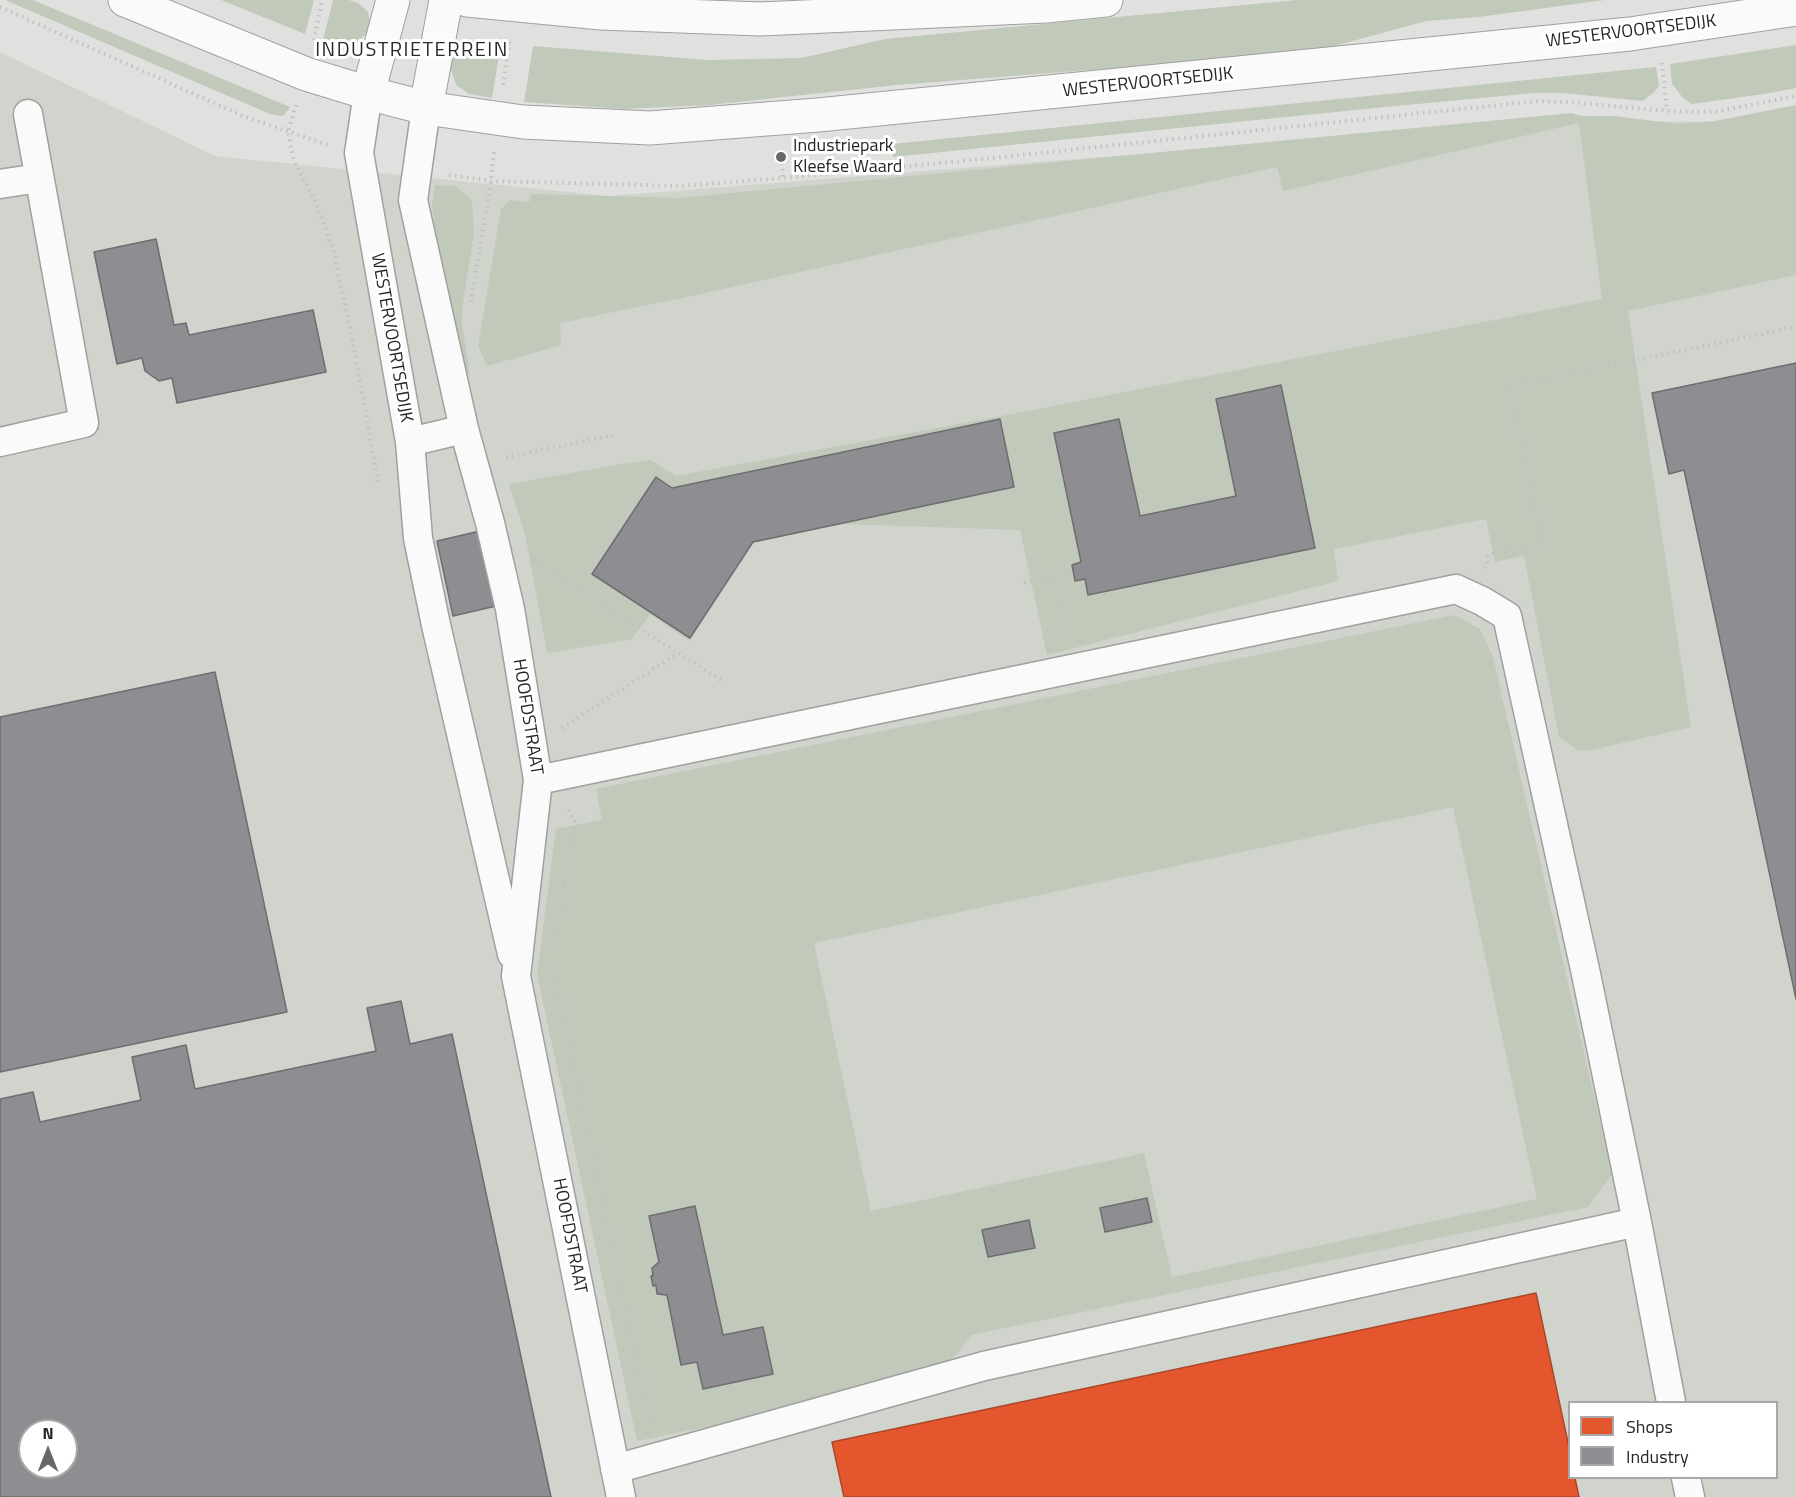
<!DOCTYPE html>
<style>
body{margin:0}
#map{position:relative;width:1796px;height:1497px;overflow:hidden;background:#e0e1df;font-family:"Titillium Web",sans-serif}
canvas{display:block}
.legend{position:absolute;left:1568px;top:1401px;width:210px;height:78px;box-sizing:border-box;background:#fff;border:2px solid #a8a8a8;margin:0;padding:8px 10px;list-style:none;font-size:18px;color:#252625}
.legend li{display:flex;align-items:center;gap:12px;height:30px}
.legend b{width:30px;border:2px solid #a8a8a8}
.north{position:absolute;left:18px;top:1419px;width:60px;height:60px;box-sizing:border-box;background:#fff;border:2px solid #a8a8a8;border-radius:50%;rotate:0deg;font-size:16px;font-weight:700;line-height:24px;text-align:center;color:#252625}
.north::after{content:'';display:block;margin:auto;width:21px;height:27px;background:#666766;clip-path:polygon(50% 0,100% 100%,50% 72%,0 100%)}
</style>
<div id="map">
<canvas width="1796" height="1497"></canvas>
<ul class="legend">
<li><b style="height:16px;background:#e4572e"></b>Shops</li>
<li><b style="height:16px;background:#8d8d92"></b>Industry</li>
</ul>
<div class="north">N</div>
</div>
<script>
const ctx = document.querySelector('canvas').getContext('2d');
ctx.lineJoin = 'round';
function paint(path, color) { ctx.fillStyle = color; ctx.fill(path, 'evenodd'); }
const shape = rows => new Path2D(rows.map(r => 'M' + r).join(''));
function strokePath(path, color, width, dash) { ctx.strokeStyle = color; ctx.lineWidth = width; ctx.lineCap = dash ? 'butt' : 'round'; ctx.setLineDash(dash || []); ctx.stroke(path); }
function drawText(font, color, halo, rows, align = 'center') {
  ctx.font = font + ' "Titillium Web",sans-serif'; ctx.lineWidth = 6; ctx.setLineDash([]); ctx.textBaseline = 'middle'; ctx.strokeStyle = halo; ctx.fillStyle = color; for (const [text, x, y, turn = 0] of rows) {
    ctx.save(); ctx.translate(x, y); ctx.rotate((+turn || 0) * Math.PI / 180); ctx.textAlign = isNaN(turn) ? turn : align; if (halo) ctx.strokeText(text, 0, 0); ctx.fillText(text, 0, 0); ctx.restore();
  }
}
const built = shape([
 [0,52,215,156,609,196,1569,120,1714,122,1796,108,1796,1497,0,1497],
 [1570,1402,1776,1402,1776,1478,1570,1478],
 [30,1431,66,1431,66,1467,30,1467]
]);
const green = shape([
 [5,0,33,0,290,107,283,116,270,114],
 [221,0,314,0,305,34],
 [333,0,349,0,358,3,368,12,370,21,369,31,358,41,323,40],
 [1297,0,1605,0,1479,17,1426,21,1309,53,897,85,709,105,624,109,524,102,533,46,708,60,801,58,885,39],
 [462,39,501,43,492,98,469,94,456,85,447,58,448,48],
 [1796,45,1796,88,1764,94,1692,104,1683,98,1672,84,1670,64],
 [1656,67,1659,86,1653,93,1643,101,1562,93,1534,93,1375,108,893,157,892,144],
 [1796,105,1796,275,1628,311,1691,727,1592,750,1579,751,1559,737,1524,556,1495,562,1486,519,1334,549,1338,581,1047,655,1020,530,843,524,753,543,689,641,650,614,632,639,547,653,525,534,509,484,627,463,651,460,676,476,1007,415,1602,299,1579,123,1283,191,1277,167,682,298,560,323,561,345,487,366,478,346,501,209,510,200,529,202,531,194,679,198,1572,113,1582,116,1615,116,1678,124,1715,121],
 [435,185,455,186,472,200,474,233,462,309,462,324,470,374,466,373,438,249,432,203],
 [1454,615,1480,629,1493,657,1612,1174,1588,1207,971,1335,949,1364,822,1403,637,1441,537,974,556,829,602,820,596,789],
 [1453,807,1537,1199,1172,1277,1144,1153,871,1211,814,943]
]);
const shops = shape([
 [1536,1293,1570,1452,1570,1478,1575,1478,1579,1497,844,1497,832,1442,1536,1293]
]);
const industry = shape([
 [156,239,174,325,186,323,189,335,313,310,326,372,177,403,172,378,159,381,145,371,142,358,117,364,94,252,156,239],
 [1796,363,1796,999,1684,470,1669,474,1652,393,1796,363],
 [1281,385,1315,548,1088,595,1085,579,1075,581,1072,565,1081,562,1054,433,1119,419,1140,516,1236,496,1216,399,1281,385],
 [1000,419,1014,487,753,542,690,638,592,574,656,477,672,488,1000,419],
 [480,531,496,606,453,616,437,541,480,531],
 [215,672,287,1012,0,1072,0,717,215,672],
 [401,1001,410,1044,452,1034,551,1497,0,1497,0,1099,33,1092,40,1122,141,1100,132,1057,186,1045,195,1089,376,1051,367,1008,401,1001],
 [30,1431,66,1431,66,1467,30,1467,30,1431],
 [1147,1198,1152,1222,1105,1232,1100,1208,1147,1198],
 [695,1206,723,1335,763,1327,773,1374,703,1389,697,1362,681,1365,667,1295,657,1294,656,1285,653,1286,651,1276,653,1276,652,1268,659,1262,649,1216,695,1206],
 [1029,1220,1035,1248,988,1257,982,1230,1029,1220]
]);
const path = shape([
 [0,7,243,116,328,145],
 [314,40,322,0],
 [1662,63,1667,111],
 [503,85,510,39],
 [296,105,288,132,294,161,316,203,333,249,354,348,378,482],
 [781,157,783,178],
 [449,175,491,181,684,186,783,178,993,158,1538,101,1569,102,1667,111,1703,112,1720,111,1796,96],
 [471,302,491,181,494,152],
 [506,457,614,435],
 [532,560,724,682],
 [1485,568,1487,566,1488,555,1542,543,1510,386,1796,327],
 [1054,577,1066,638],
 [1024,582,1073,572],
 [562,728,678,653],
 [555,947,574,822,569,810],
 [552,964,650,1426]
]);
const minor = shape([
 [368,93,359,153,410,442,418,538,436,625,512,954],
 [426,108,413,200,464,429,490,523,510,609,538,780,516,976,621,1497],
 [0,184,39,178],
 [0,442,84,423,28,114],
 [410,442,464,429],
 [538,780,1456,589,1482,601,1507,616,1586,974,1637,1222,1671,1402],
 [615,1469,984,1366,1637,1222],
 [1686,1478,1690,1497]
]);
const tertiary = shape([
 [368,93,393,0],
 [426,108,446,0]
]);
const secondary = shape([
 [125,0,306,74,368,93,426,108,523,122,650,128,818,115,1630,34,1796,9],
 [467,0,601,13,760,19,1046,6,1106,0]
]);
const markers = [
 [781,157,6,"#666766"]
];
const streetNames = [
 ["WESTERVOORTSEDIJK",1631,32,-7],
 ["WESTERVOORTSEDIJK",1148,83,-6],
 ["WESTERVOORTSEDIJK",391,338,80],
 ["HOOFDSTRAAT",527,717,81],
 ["HOOFDSTRAAT",569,1236,79]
];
const poiNames = [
 ["Industriepark",793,147],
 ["Kleefse Waard",793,168]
];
const neighbourhoodNames = [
 ["INDUSTRIETERREIN",412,51]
];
paint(built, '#d0d4cd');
paint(green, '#c1c9ba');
paint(shops, '#e4572e');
strokePath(shops, '#ab482b', 1.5);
paint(industry, '#8d8d92');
strokePath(industry, '#6e6e71', 1.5);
strokePath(minor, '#a0a19f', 31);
strokePath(tertiary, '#a0a19f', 35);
strokePath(secondary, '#a0a19f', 35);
strokePath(path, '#c0c1c0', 4, [1.5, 4.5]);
strokePath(minor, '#fafafa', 28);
strokePath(tertiary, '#fafafa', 33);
strokePath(secondary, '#fafafa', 33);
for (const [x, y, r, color] of markers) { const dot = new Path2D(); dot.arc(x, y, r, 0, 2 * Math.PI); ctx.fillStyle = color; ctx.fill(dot); strokePath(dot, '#fff', 2); }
drawText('18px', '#252625', '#fff', streetNames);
drawText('18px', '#252625', '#fff', poiNames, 'left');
ctx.letterSpacing = '1.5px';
drawText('20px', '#282a27', '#fff', neighbourhoodNames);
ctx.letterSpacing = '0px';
</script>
